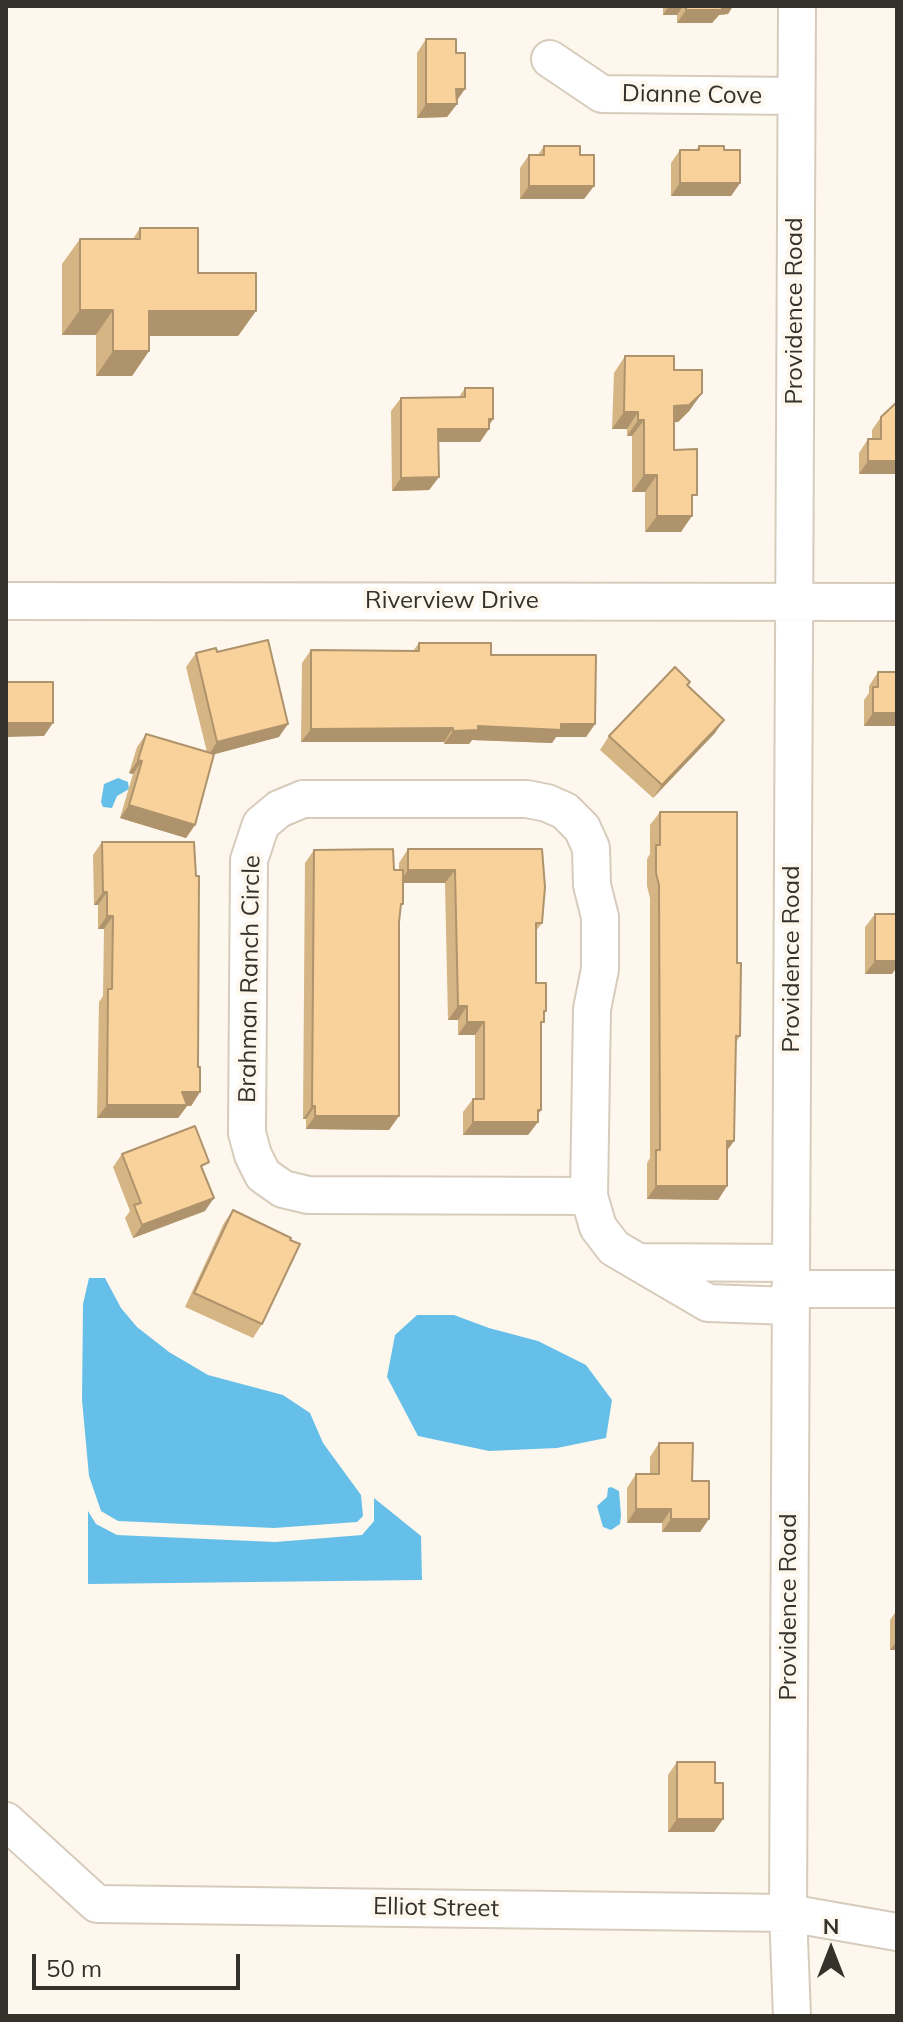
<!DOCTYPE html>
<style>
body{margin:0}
#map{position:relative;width:903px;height:2022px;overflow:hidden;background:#fef7ed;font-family:Mulish,sans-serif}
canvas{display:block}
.frame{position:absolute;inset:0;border:8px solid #35312b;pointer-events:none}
.north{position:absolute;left:791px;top:1910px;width:80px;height:80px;-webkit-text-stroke:6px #fef7ed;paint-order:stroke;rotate:0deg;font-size:22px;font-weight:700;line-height:32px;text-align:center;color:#35312b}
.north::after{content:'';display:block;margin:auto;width:28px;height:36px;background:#35312b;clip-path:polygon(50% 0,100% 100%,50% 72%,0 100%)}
.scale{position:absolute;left:32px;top:1954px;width:208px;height:36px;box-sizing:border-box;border:4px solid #35312b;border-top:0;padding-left:10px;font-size:24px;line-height:28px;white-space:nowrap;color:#35312b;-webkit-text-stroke:6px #fef7ed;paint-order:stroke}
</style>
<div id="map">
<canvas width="903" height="2022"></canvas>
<div class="frame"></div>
<div class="north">N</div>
<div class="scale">50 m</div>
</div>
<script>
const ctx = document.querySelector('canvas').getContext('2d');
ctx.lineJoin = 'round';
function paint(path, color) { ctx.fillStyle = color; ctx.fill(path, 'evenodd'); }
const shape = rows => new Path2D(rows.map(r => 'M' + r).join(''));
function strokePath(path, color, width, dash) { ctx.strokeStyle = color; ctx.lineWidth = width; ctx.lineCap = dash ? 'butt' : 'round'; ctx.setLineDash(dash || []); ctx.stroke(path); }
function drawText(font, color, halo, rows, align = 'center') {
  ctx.font = font + ' Mulish,sans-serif'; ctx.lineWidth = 8; ctx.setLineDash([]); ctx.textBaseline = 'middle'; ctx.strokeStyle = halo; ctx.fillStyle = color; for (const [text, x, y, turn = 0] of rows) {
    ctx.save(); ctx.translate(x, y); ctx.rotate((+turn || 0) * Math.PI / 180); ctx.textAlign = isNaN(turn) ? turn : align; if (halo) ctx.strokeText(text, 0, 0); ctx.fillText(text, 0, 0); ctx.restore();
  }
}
const water = shape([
 [118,778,128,782,129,789,117,796,112,808,103,807,101,802,104,784],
 [89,1278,105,1278,121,1308,137,1327,169,1352,208,1375,283,1395,310,1413,323,1443,361,1495,363,1516,357,1522,274,1528,118,1521,101,1511,89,1476,82,1400,83,1304],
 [417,1315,454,1315,489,1328,538,1341,586,1365,612,1400,606,1438,557,1448,489,1451,418,1436,387,1377,395,1335],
 [611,1487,619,1491,621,1515,620,1524,611,1530,603,1527,597,1506,607,1497,608,1488],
 [374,1498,421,1536,422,1580,88,1584,88,1511,96,1524,117,1535,275,1542,362,1535,374,1521]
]);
const minor = shape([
 [550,59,602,94,796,96],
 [6,601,897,602],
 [589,1196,308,1195,283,1189,263,1175,253,1155,247,1133,249,860,261,824,279,809,303,799,527,799,547,803,565,811,582,828,591,848,592,885,600,917,600,969,592,1009,589,1196,598,1227,614,1248,708,1303,790,1306],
 [640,1262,790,1263],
 [790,1289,897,1289],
 [6,1821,97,1904,788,1913,897,1932],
 [792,2016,788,1913,797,6]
]);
const wall = shape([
 [663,6,733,6,728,14,719,15,712,23,677,23,677,15,663,15],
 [426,39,456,53,457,104,447,117,417,118,417,53],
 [544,146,580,155,594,186,584,199,520,199,520,168,529,155,538,155],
 [699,146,724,150,740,183,731,196,671,196,671,163,680,150,696,150],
 [140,228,198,273,256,311,238,336,149,336,149,351,132,376,96,376,96,335,62,335,62,264,80,239,133,239],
 [625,356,674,370,690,410,678,422,674,422,674,450,692,502,681,532,645,532,645,492,632,492,632,436,627,436,627,429,612,429,614,373],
 [465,388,493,419,480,442,438,442,439,477,429,490,392,491,391,411,401,398,459,397],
 [897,402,897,474,859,474,859,453,868,439,872,439,872,430,881,417],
 [419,643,491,655,595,724,586,737,556,737,552,743,472,740,469,744,444,744,444,742,301,742,302,663,311,650,413,651],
 [217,652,279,737,214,754,195,825,186,838,120,818,133,774,129,773,137,747,146,734,207,752,186,667,196,653],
 [878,672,897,726,864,726,864,700,869,693,869,686],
 [688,686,715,733,653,798,600,750,609,736],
 [660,812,737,963,740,1036,736,1042,734,1141,727,1151,727,1186,718,1200,647,1199,647,1163,650,1158,650,898,647,886,647,859,650,854,650,825],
 [102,842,198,1067,200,1092,191,1106,187,1106,178,1118,97,1118,99,1002,103,996,104,929,98,929,98,905,94,905,93,855],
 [408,849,542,849,542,923,536,931,536,983,546,1011,544,1014,541,1026,538,1122,528,1135,463,1135,463,1112,473,1099,475,1099,475,1035,458,1035,458,1020,448,1020,445,883,403,883,399,922,399,1116,389,1130,306,1129,306,1119,303,1119,305,863,314,850,394,870,399,870,399,863],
 [875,914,892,974,865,974,865,927],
 [122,1154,203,1171,205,1211,133,1238,125,1218,130,1211,113,1167],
 [233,1210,262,1324,253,1338,185,1307,224,1223],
 [897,1361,897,1404,895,1404,895,1364],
 [659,1443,692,1481,700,1532,662,1532,662,1523,627,1523,627,1488,636,1474,650,1474,650,1457],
 [897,1610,897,1650,890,1650,890,1620],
 [677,1762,715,1783,723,1819,714,1832,668,1832,668,1775]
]);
const shadedWall = shape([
 [669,6,683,6,677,15,663,15],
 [718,6,733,6,728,14,719,15,712,23,677,23,686,10],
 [456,89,465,89,456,102],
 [426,104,457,104,447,117,417,118],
 [680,183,740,183,731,196,671,196],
 [529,186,594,186,584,199,520,199],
 [80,310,113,310,96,335,62,335],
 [149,311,256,311,238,336,132,336],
 [113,351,149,351,132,376,96,376],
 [702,393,690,410,678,422,662,423,674,406],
 [624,412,638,412,627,429,612,429],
 [489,419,493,419,486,429,489,429,480,442,429,442,438,429],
 [638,420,644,420,632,436,627,436],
 [868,461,897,461,897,474,859,474],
 [644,475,657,475,645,492,632,492],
 [439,477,429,490,392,491,401,478],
 [657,516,692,516,681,532,645,532],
 [873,713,897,713,897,726,864,726],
 [724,720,715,733,653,798,662,785],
 [6,723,53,723,44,736,6,737],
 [288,724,279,737,208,756,217,742],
 [561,724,595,724,586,737,556,737,552,743,472,740,469,744,444,744,453,731,478,726],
 [453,728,444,742,301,742,311,729],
 [138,760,142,761,133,774,129,773],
 [129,805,195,825,186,838,120,818],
 [408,870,455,870,445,883,399,883],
 [103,892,107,892,98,905,94,905],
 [107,916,113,916,104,929,98,929],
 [875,961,897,961,897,967,892,974,865,974],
 [458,1006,467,1006,458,1020,448,1020],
 [467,1022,484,1022,475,1035,458,1035],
 [182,1092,200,1092,191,1106,187,1106,178,1118,97,1118,107,1105],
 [312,1106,315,1106,306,1119,303,1119],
 [538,1110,541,1110,533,1122,538,1122,528,1135,463,1135,473,1122],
 [315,1116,399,1116,389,1130,306,1129],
 [727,1141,734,1141,724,1154],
 [656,1186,727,1186,718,1200,647,1199],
 [214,1198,205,1211,133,1238,142,1225],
 [636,1509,671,1509,662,1523,627,1523],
 [671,1519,709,1519,700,1532,662,1532],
 [897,1641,897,1650,890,1650],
 [677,1819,723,1819,714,1832,668,1832]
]);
const building = shape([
 [686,6,722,6,722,10,686,10,686,6],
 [426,39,456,39,456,53,465,53,465,89,456,89,457,104,426,104,426,39],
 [544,146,580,146,580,155,594,155,594,186,529,186,529,155,544,155,544,146],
 [699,146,724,146,724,150,740,150,740,183,680,183,680,150,699,150,699,146],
 [140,228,198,228,198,273,256,273,256,311,149,311,149,351,113,351,113,310,80,310,80,239,140,239,140,228],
 [625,356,674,356,674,370,702,370,702,393,689,405,674,406,674,450,697,449,697,495,692,495,692,516,657,516,657,475,644,475,644,420,638,420,638,412,624,412,625,356],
 [465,388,493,388,493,419,489,419,489,429,438,429,439,477,401,478,401,398,465,397,465,388],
 [897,402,897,461,868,461,868,439,881,439,881,417,897,402],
 [268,640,288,724,217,742,196,653,216,648,217,652,268,640],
 [419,643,491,643,491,655,596,655,595,724,561,724,561,730,478,726,478,730,453,731,453,728,311,729,311,650,419,651,419,643],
 [675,667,690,682,687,685,724,720,662,785,609,736,675,667],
 [878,672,897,672,897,713,873,713,873,687,878,687,878,672],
 [6,682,53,682,53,723,6,723,6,682],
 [146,734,214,754,195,825,129,805,142,761,138,760,146,734],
 [660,812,737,812,737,963,741,963,740,1036,736,1036,734,1141,727,1141,727,1186,656,1186,656,1150,660,1150,659,885,656,873,656,845,660,845,660,812],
 [102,842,194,842,196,876,199,876,198,1067,200,1067,200,1092,182,1092,187,1105,107,1105,108,989,112,989,113,916,107,916,107,892,103,892,102,842],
 [393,849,394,870,403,870,403,904,401,904,399,922,399,1116,315,1116,315,1106,312,1106,314,850,393,849],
 [408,849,542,849,545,887,542,923,536,923,536,983,546,983,546,1011,544,1011,544,1022,541,1022,541,1110,538,1110,538,1122,473,1122,473,1099,484,1099,484,1022,467,1022,467,1006,458,1006,455,870,408,870,408,849],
 [875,914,897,914,897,961,875,961,875,914],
 [195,1126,209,1162,201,1166,214,1198,142,1225,134,1205,141,1203,122,1154,195,1126],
 [233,1210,291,1238,290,1240,300,1244,262,1324,194,1293,233,1210],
 [659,1443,693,1443,692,1481,709,1481,709,1519,671,1519,671,1509,636,1509,636,1474,659,1474,659,1443],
 [677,1762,715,1762,715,1783,723,1783,723,1819,677,1819,677,1762]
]);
const streetNames = [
 ["Dianne Cove",692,95,1],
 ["Providence Road",795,311,-90],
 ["Riverview Drive",452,601],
 ["Providence Road",792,959,-90],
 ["Brahman Ranch Circle",250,979,-89],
 ["Providence Road",789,1607,-90],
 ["Elliot Street",436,1908,1]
];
paint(water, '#66bfe8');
strokePath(minor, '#d7ccbc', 40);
strokePath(minor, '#fff', 36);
paint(wall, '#d5b584');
paint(shadedWall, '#ae936c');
paint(building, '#f8d29a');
strokePath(building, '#ae936c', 2);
drawText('24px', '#35312b', '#fef7ed', streetNames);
</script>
